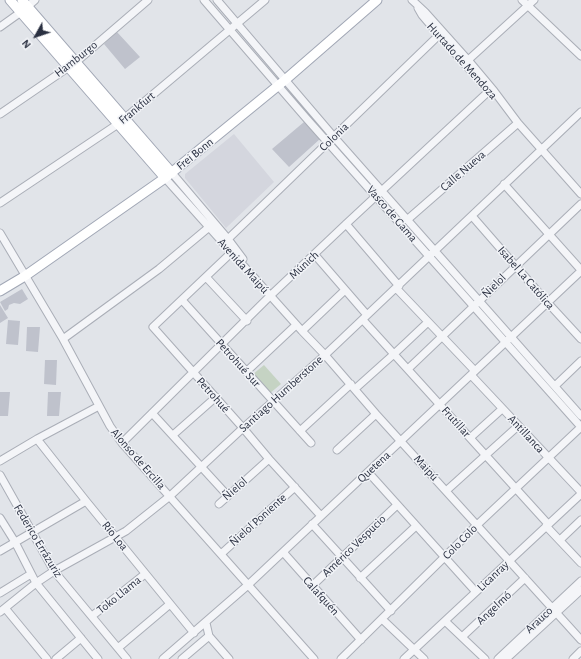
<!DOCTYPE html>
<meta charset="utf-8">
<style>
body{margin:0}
#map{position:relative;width:581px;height:659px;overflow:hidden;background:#e1e4e9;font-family:"Alegreya Sans",sans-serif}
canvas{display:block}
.north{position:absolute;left:16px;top:16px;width:40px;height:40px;-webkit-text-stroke:3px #f1f3f7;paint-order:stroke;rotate:230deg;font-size:11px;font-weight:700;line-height:16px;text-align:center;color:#2a3041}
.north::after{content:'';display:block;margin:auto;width:14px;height:18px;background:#2a3041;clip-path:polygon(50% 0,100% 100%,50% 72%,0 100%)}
</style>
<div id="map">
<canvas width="581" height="659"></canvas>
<div class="north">N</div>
</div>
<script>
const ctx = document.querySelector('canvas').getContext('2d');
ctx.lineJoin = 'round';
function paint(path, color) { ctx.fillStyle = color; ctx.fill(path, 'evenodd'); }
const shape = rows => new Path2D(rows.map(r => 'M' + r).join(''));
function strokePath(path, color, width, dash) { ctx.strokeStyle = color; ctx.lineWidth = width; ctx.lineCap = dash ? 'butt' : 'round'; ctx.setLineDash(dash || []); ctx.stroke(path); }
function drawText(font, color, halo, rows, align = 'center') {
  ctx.font = font + ' "Alegreya Sans",sans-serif'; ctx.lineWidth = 3; ctx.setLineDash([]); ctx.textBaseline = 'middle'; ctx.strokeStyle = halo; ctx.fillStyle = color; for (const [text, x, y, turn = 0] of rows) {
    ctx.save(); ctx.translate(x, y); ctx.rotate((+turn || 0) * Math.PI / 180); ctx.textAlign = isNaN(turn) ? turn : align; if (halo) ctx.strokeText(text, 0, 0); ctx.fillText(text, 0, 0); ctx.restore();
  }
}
const built = shape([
 [234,134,274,182,226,228,185,178,185,174]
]);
const green = shape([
 [264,365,281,384,269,394,252,375]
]);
const building = shape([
 [117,32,140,57,125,69,104,44],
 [304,122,320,139,289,167,272,149],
 [22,289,28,299,20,304,14,303,9,305,8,309,5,311,0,302],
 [0,305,8,318,0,323],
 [8,320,20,321,18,345,6,344],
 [27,327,40,327,38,352,26,351],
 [45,360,57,360,56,385,44,384],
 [0,392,10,392,8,416,0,416],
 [48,392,61,392,59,416,47,416]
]);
const minor = shape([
 [204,0,306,118,581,427],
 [217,0,334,137,581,416],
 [412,0,425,12,468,60,494,91,518,123,581,194],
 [522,0,581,56],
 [418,8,422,15,439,35,486,88],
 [0,27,21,12,35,0],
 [466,62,534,0],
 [0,114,76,62,148,0],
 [172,173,228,239,243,259],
 [165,178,302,331,325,355,376,414,581,640],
 [504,184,581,270],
 [0,203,118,124,265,0],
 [472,216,547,302,581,339],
 [407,220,518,123],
 [346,224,399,286],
 [0,233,63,339,110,426,122,443,314,659],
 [228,239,439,35],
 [232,252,153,327,243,428,269,459,321,516],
 [315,255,367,315],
 [206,277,247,321],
 [396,288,475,371],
 [182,300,311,443],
 [363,320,548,524],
 [302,331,345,290],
 [63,339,159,269,208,228],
 [408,369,581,204],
 [246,372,296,325],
 [471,375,581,492],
 [555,386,581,361],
 [356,388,394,354,428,322],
 [152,413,228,496],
 [300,431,351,384],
 [173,435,216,397],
 [470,438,502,409],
 [37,439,86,501,194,633],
 [122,443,270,296,346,224,489,91],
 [337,450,376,414],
 [0,461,37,439,99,406],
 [368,472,476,592],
 [0,475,54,571,127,659],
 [446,491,518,426],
 [219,504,269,459],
 [0,518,15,542,36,583,98,659],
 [312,524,391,611],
 [546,526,581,563],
 [560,540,581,520],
 [0,551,86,501],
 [283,552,361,640],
 [221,554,295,487],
 [360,578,416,526],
 [312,586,397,505],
 [0,593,31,574],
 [5,608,47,659],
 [0,612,36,583,54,571,126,531,170,496,243,428,325,355,581,112],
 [92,616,145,574],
 [382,619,424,659],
 [445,621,485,659],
 [206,623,209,636,229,659],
 [462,637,525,578],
 [118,648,170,604],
 [56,659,81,638],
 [163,659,248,585,581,271],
 [182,659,209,636],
 [341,659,477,525,581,427],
 [404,659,581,494],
 [498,659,581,581],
 [506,659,581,590],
 [573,659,581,651]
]);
const major = shape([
 [10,0,165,178],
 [22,0,172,173],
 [0,291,25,276,165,178,285,80,377,0]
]);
const streetNames = [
 ["Hamburgo",76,59,-38],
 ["Hurtado de Mendoza",462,61,48],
 ["Frankfurt",137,108,-40],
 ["Colonia",334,137,-44],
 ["Frei Bonn",195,154,-39],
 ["Calle Nueva",463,171,-41],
 ["Vasco de Gama",392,214,49],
 ["Múnich",304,265,-43],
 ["Avenida Maipú",243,266,48],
 ["Isabel La Católica",526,278,49],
 ["Ñielol",494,286,-45],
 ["Petrohué Sur",238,363,48],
 ["Santiago Humberstone",281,394,-42],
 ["Petrohué",213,395,48],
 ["Frutillar",456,422,48],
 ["Antillanca",526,434,47],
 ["Alonso de Ercilla",138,459,49],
 ["Quetena",374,467,-43],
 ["Maipú",426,468,48],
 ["Ñielol",235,489,-41],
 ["Ñielol Poniente",258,520,-42],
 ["Río Loa",115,536,51],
 ["Federico Errázuriz",38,541,59],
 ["Colo Colo",460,542,-45],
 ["Américo Vespucio",354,546,-44],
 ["Licanray",493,576,-43],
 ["Toko Llama",119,595,-39],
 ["Calafquén",321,596,48],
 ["Angelmó",494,608,-43],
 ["Arauco",539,620,-43]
];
paint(built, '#d4d6de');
paint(green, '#c5d3c3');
paint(building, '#bfc2cc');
strokePath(minor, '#aaaeb7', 9);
strokePath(major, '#a1a7b5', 11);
strokePath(minor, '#f4f5f8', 7);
strokePath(major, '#fff', 9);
drawText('12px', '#2a3041', '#f1f3f7', streetNames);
</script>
